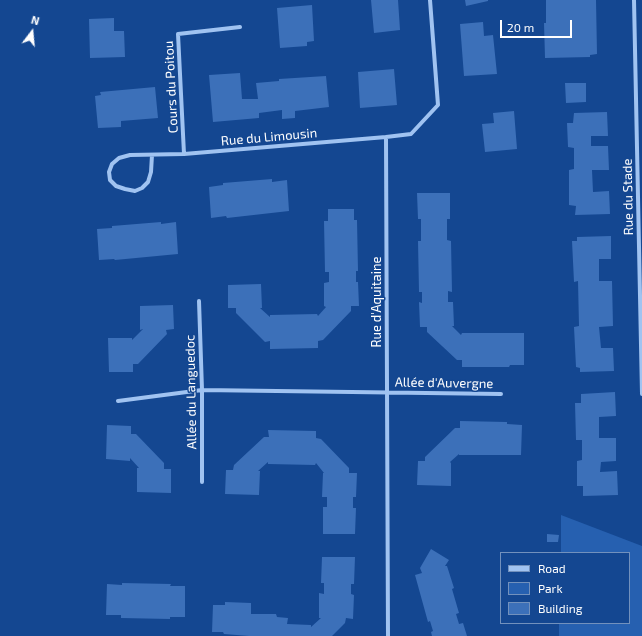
<!DOCTYPE html>
<meta charset="utf-8">
<style>
body{margin:0}
#map{position:relative;width:642px;height:636px;overflow:hidden;background:#144791;font-family:"Exo 2",sans-serif}
canvas{display:block}
.legend{position:absolute;left:500px;top:552px;width:130px;height:72px;box-sizing:border-box;background:#144791;border:1px solid #7291bd;margin:0;padding:5px 7px;list-style:none;font-size:12px;color:#fff}
.legend li{display:flex;align-items:center;gap:8px;height:20px}
.legend b{width:20px;border:1px solid #7291bd}
.north{position:absolute;left:12px;top:12px;width:40px;height:40px;-webkit-text-stroke:3px #144791;paint-order:stroke;rotate:16deg;font-size:11px;font-weight:700;line-height:16px;text-align:center;color:#fff}
.north::after{content:'';display:block;margin:auto;width:14px;height:18px;background:#fff;clip-path:polygon(50% 0,100% 100%,50% 72%,0 100%)}
.scale{position:absolute;left:500px;top:20px;width:72px;height:18px;box-sizing:border-box;border:2px solid #fff;border-top:0;padding-left:5px;font-size:12px;line-height:14px;white-space:nowrap;color:#fff;-webkit-text-stroke:3px #144791;paint-order:stroke}
</style>
<div id="map">
<canvas width="642" height="636"></canvas>
<ul class="legend">
<li><b style="height:5px;background:#a0c3f1"></b>Road</li>
<li><b style="height:11px;background:#2660b0"></b>Park</li>
<li><b style="height:11px;background:#3c70b9"></b>Building</li>
</ul>
<div class="north">N</div>
<div class="scale">20 m</div>
</div>
<script>
const ctx = document.querySelector('canvas').getContext('2d');
ctx.lineJoin = 'round';
function paint(path, color) { ctx.fillStyle = color; ctx.fill(path, 'evenodd'); }
const shape = rows => new Path2D(rows.map(r => 'M' + r).join(''));
function strokePath(path, color, width, dash) { ctx.strokeStyle = color; ctx.lineWidth = width; ctx.lineCap = dash ? 'butt' : 'round'; ctx.setLineDash(dash || []); ctx.stroke(path); }
function drawText(font, color, halo, rows, align = 'center') {
  ctx.font = font + ' "Exo 2",sans-serif'; ctx.lineWidth = 3; ctx.setLineDash([]); ctx.textBaseline = 'middle'; ctx.strokeStyle = halo; ctx.fillStyle = color; for (const [text, x, y, turn = 0] of rows) {
    ctx.save(); ctx.translate(x, y); ctx.rotate((+turn || 0) * Math.PI / 180); ctx.textAlign = isNaN(turn) ? turn : align; if (halo) ctx.strokeText(text, 0, 0); ctx.fillText(text, 0, 0); ctx.restore();
  }
}
const green = shape([
 [561,515,642,546,642,636,559,636,559,623,629,623,629,553,561,553]
]);
const building = shape([
 [371,0,398,0,400,30,374,33],
 [465,0,488,0,488,1,466,6],
 [546,0,596,0,597,54,590,55,590,57,545,58,544,23,546,23],
 [312,5,314,41,307,42,307,46,280,48,277,8],
 [114,18,114,31,124,31,125,57,90,58,89,19],
 [483,22,484,36,493,35,497,74,464,76,460,24],
 [394,69,397,105,360,108,358,72],
 [240,73,242,99,258,99,256,83,279,81,279,79,326,76,329,107,295,111,295,118,282,119,282,110,259,113,259,118,213,122,209,75],
 [565,83,586,83,586,102,566,103],
 [155,87,158,118,121,121,121,127,98,128,95,96,101,95,100,92],
 [514,111,517,149,485,152,482,124,494,123,493,113],
 [607,112,608,136,591,136,591,146,608,146,609,170,592,170,593,192,609,191,610,214,575,215,576,206,569,205,569,170,574,169,574,148,568,147,567,123,573,123,574,113],
 [272,179,272,182,287,180,289,211,227,218,226,216,211,218,209,187,223,185,223,183],
 [417,193,450,193,450,219,447,219,447,240,451,241,452,292,448,291,448,302,453,302,454,326,452,326,461,335,462,333,524,333,524,365,510,365,509,367,462,367,462,360,457,360,427,332,427,327,420,327,419,302,422,303,422,292,419,292,418,241,421,241,421,219,418,219],
 [328,209,354,209,354,220,357,220,358,271,356,271,356,282,358,282,359,306,351,306,351,311,323,340,318,341,318,348,270,349,270,341,265,342,236,313,236,308,228,308,228,285,261,284,262,308,260,308,270,317,270,315,317,314,318,316,326,307,324,306,324,283,329,282,329,272,325,272,324,221,328,221],
 [161,222,161,224,176,222,178,254,115,260,114,259,99,260,97,229,112,228,112,226],
 [611,236,611,259,599,259,599,281,612,281,613,326,599,327,601,348,613,348,614,371,580,372,580,368,576,367,574,327,579,326,578,281,574,282,572,241,577,241,577,237],
 [173,305,174,329,166,330,167,334,138,364,133,364,133,372,109,372,108,338,132,338,132,340,143,329,140,330,140,306],
 [615,392,616,416,599,417,599,438,616,438,616,461,601,462,600,472,617,471,618,495,583,496,583,486,577,486,577,461,582,460,582,440,576,440,575,403,581,403,581,394],
 [460,421,507,422,507,424,522,425,521,455,459,455,459,454,450,462,451,463,451,486,417,485,418,461,425,461,425,457,455,428,460,428],
 [107,425,131,426,131,434,136,434,164,463,164,469,171,469,171,493,137,492,137,468,139,468,130,458,130,461,106,459],
 [268,430,316,431,316,438,321,439,349,468,349,473,357,473,356,497,353,497,353,508,356,508,355,534,323,534,323,507,327,507,327,497,322,497,323,473,324,473,316,463,315,465,268,464,268,462,258,471,260,471,259,495,225,494,226,470,233,470,234,465,264,437,269,437],
 [547,534,559,535,558,542,547,542],
 [431,549,449,560,445,566,447,566,454,588,452,589,459,613,456,614,459,624,463,623,467,636,432,636,431,632,433,631,430,621,428,622,415,575,422,573,420,568],
 [322,557,355,557,354,584,351,584,351,594,354,595,353,619,346,618,345,623,332,636,249,636,224,634,223,632,212,632,213,605,225,605,225,602,251,603,251,614,276,614,277,617,288,618,287,624,311,625,311,627,321,618,319,618,319,593,324,594,324,583,321,583],
 [122,583,171,584,170,586,185,586,185,617,170,617,170,619,121,618,121,615,106,615,107,584,122,585]
]);
const street = shape([
 [634,0,642,394],
 [184,154,178,34,240,27],
 [152,155,151,172,148,182,142,188,135,191,125,189,116,186,110,180,109,172,112,164,119,158,130,155,184,154,386,137],
 [199,301,202,390,202,482],
 [118,401,202,390,501,394],
 [388,636,386,137,411,134,438,105,430,0]
]);
const streetNames = [
 ["Cours du Poitou",171,87,-93],
 ["Rue du Limousin",269,137,-5],
 ["Rue du Stade",628,197,-91],
 ["Rue d'Aquitaine",377,302,-90],
 ["Allée d'Auvergne",444,383,1],
 ["Allée du Languedoc",191,392,-91]
];
paint(green, '#2660b0');
paint(building, '#3c70b9');
strokePath(street, '#a0c3f1', 4);
drawText('13px', '#fff', '#144791', streetNames);
</script>
